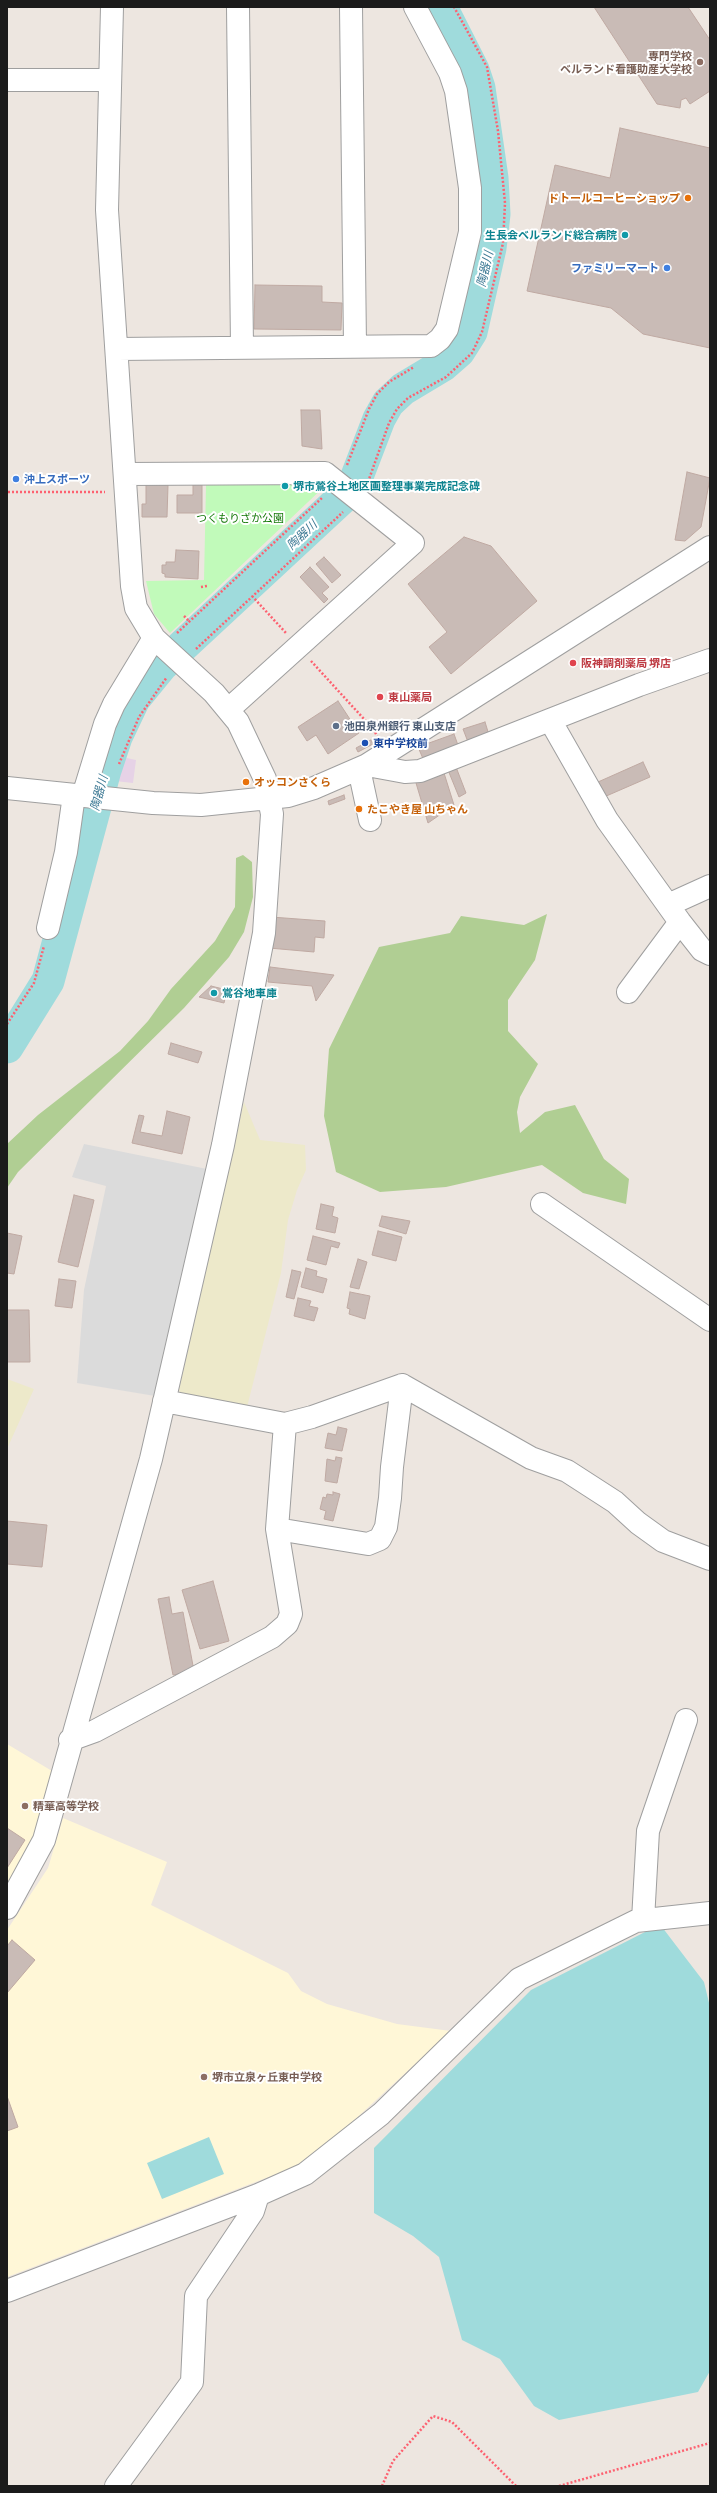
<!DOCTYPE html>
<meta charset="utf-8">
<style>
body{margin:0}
#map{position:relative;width:717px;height:2493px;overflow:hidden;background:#ede6e0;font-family:Commissioner,sans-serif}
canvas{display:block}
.frame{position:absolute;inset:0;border:8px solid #1b1b1b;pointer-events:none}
</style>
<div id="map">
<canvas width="717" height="2493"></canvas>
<div class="frame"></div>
</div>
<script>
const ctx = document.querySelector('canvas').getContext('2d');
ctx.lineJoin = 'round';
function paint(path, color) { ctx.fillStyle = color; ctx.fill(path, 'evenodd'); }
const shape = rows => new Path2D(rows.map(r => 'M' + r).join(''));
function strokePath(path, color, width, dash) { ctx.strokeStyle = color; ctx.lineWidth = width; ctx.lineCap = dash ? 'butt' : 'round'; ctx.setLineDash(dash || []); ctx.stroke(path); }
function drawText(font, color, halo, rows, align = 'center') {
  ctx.font = font + ' Commissioner,"Noto Sans JP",sans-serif'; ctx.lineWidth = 4; ctx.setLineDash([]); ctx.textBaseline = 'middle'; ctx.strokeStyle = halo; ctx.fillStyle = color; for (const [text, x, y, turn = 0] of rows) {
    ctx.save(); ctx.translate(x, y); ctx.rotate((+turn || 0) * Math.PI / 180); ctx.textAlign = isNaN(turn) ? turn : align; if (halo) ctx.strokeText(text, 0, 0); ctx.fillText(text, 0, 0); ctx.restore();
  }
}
const industrial = shape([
 [122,757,136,760,133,783,115,781]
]);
const education = shape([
 [7,1744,52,1771,34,1840,7,1885],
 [63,1818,167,1862,151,1905,288,1973,301,1991,327,2004,397,2024,451,2031,350,2124,300,2165,7,2277,7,1930,48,1868]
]);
const farmland = shape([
 [244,1102,260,1140,305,1145,306,1170,297,1190,288,1220,281,1273,246,1411,181,1395,179,1390],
 [7,1379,34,1389,7,1449]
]);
const forest = shape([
 [243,855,252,862,253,897,244,932,229,957,184,1008,18,1172,7,1188,7,1144,38,1115,120,1051,148,1021,171,989,215,941,235,907,236,858],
 [547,914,535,960,508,1000,508,1031,538,1064,520,1097,517,1112,520,1133,545,1112,575,1105,604,1159,629,1179,626,1204,583,1193,542,1165,446,1187,380,1192,336,1172,324,1116,329,1049,379,947,450,933,461,916,524,925]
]);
const park = shape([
 [294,481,327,484,170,633,154,614,146,581,204,580,206,485]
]);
const parking = shape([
 [84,1144,207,1169,155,1396,77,1383,84,1290,106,1186,72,1177]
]);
const water = shape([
 [662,1927,704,1982,710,2007,710,2371,698,2392,559,2420,534,2406,500,2359,462,2340,439,2257,413,2236,374,2213,374,2148,531,1990,645,1932],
 [209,2137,224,2174,162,2199,147,2163]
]);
const river = shape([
 [7,1047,48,981,105,770,116,737,134,699,161,666,341,499,356,479,379,419,388,403,403,389,443,365,459,351,471,332,490,248,494,214,492,178,479,88,473,70,441,7]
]);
const building = shape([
 [594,7,688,7,710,40,710,91,690,104,686,98,681,100,680,108,657,104,594,7],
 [620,128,710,148,710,348,643,334,611,308,527,291,555,165,610,178,620,128],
 [255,285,322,286,322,302,342,303,341,330,254,329,255,285],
 [301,410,320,410,322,449,302,446,301,410],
 [687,472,710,478,701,527,685,541,675,540,687,472],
 [146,485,168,485,167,517,142,517,142,504,146,504,146,485],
 [193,485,202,485,202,513,177,513,177,495,193,495,193,485],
 [464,537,491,546,537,601,451,674,429,647,447,632,408,584,464,537],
 [176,550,199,551,198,579,165,577,165,574,162,573,162,565,166,565,166,562,175,562,176,550],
 [324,557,341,575,332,583,316,564,324,557],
 [310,567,329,587,322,593,328,599,324,603,300,577,310,567],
 [338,701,359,733,328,754,316,735,307,741,298,727,338,701],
 [485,722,489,735,468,742,463,729,485,722],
 [454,734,459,748,424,761,418,747,454,734],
 [371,740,373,744,358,752,356,748,371,740],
 [643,762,650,777,604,797,598,782,643,762],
 [456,767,466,793,459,797,448,770,456,767],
 [444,773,454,805,428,823,416,783,444,773],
 [344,795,345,799,329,805,328,801,344,795],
 [271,917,325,921,324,938,315,937,314,952,269,948,271,917],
 [270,967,334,975,316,1001,312,986,268,982,270,967],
 [211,986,227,990,224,1003,199,997,211,986],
 [171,1043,202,1052,198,1063,168,1054,171,1043],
 [167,1111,190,1117,182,1154,132,1143,139,1115,144,1116,140,1132,162,1136,167,1111],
 [74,1195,94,1200,78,1267,58,1262,74,1195],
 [321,1204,334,1207,332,1216,338,1218,335,1233,316,1229,321,1204],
 [382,1216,410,1221,406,1234,379,1226,382,1216],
 [378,1231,402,1237,396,1261,372,1255,378,1231],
 [7,1233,22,1236,14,1274,7,1273,7,1233],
 [313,1236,340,1243,338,1248,331,1246,326,1265,307,1260,313,1236],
 [358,1259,367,1262,359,1289,350,1287,358,1259],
 [306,1268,317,1271,316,1276,327,1279,323,1293,301,1287,306,1268],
 [292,1270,301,1272,294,1299,286,1297,292,1270],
 [59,1279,76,1281,72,1308,55,1306,59,1279],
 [350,1292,370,1296,365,1319,349,1314,350,1309,347,1308,350,1292],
 [298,1298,311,1301,309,1306,318,1308,314,1321,294,1316,298,1298],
 [7,1310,29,1310,30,1362,7,1362,7,1310],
 [338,1427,347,1429,342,1451,325,1448,328,1433,336,1435,338,1427],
 [336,1457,342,1458,337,1483,325,1481,327,1459,335,1461,336,1457],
 [333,1492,340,1494,333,1521,324,1519,326,1511,320,1509,323,1497,326,1498,327,1494,333,1495,333,1492],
 [7,1521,47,1525,42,1567,7,1564,7,1521],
 [213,1581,229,1641,200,1649,182,1590,213,1581],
 [169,1597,172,1614,183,1612,194,1671,173,1675,158,1599,169,1597],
 [7,1828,25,1840,7,1868,7,1828],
 [12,1940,35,1960,7,1993,7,1946,12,1940],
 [7,2096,18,2127,7,2131,7,2096]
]);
const path = shape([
 [347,465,369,409,377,394,389,382,414,367],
 [368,482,389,423,397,409,408,398,446,377,472,353,482,332,503,243,505,203,498,131,487,67,454,7],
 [8,492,105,492],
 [201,587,207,586],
 [252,596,286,633],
 [184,616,189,621],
 [177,633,323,497],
 [196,649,343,512],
 [311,661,374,730,377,736],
 [119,764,139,717,167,677],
 [7,1024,34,983,44,946],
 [382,2486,393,2461,433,2416,452,2422,516,2486],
 [559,2486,710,2443]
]);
const minor = shape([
 [238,7,242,347],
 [351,7,355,346],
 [7,80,110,80],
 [117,349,431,346,440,339,447,329,470,232,470,188,456,91,450,73,415,7],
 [125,474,325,473,413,543,229,709],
 [550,720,607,820,680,922,702,950,710,954],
 [367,765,405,772,420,771,639,685,710,660],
 [359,769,370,820],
 [7,788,153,803,201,805,288,796,314,788,367,765,710,547],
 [83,796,105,724,114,704,154,638],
 [668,905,710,886],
 [48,928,66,852,74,795],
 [628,992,680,922],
 [542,1204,710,1320],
 [164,1401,285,1424,312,1417,402,1385,531,1458,567,1471,615,1502,638,1523,663,1541,710,1559],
 [277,1529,368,1544,380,1539,386,1527,390,1498,392,1467,402,1385],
 [70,1740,95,1731,272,1637,287,1624,291,1614,277,1529,285,1424],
 [7,1908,44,1840,151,1459,223,1145,264,933,272,814,265,779,238,722,214,693,154,638,136,608,132,586,107,210,112,7],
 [643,1920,648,1831,686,1720],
 [7,2291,258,2195,305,2174,381,2114,519,1979,636,1921,710,1913],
 [116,2486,192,2382,196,2296,253,2211,258,2195]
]);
const markers = [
 [700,62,4,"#8d6e63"],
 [688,198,4,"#e8710a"],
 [625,235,4,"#0f9aa8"],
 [667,268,4,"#3f7fe0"],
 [16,479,4,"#3f7fe0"],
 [285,486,4,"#0f9aa8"],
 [573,663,4,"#e0444e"],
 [380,697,4,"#e0444e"],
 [336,726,4,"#5c6f8a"],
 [365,743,4,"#1a4fb4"],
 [246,782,4,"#e8710a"],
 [359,809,4,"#e8710a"],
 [214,993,4,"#0f9aa8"],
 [25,1806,4,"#8d6e63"],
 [204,2077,4,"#8d6e63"]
];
const educationNames = [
 ["専門学校",692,56,"right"],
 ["ベルランド看護助産大学校",692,69,"right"],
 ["精華高等学校",33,1806],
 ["堺市立泉ヶ丘東中学校",212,2077]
];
const foodNames = [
 ["ドトールコーヒーショップ",680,198,"right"],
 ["オッコンさくら",254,782],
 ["たこやき屋 山ちゃん",367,809]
];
const cultureNames = [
 ["生長会ベルランド総合病院",617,235,"right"],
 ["堺市鶯谷土地区画整理事業完成記念碑",293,486],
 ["鴬谷地車庫",222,993]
];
const shopNames = [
 ["ファミリーマート",659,268],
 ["沖上スポーツ",24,479,"left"]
];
const parkNames = [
 ["つくもりざか公園",240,518]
];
const healthNames = [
 ["阪神調剤薬局 堺店",581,663],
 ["東山薬局",388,697]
];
const serviceNames = [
 ["池田泉州銀行 東山支店",344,726]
];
const transitNames = [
 ["東中学校前",373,743]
];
const waterNames = [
 ["陶器川",485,269,-77],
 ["陶器川",302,535,-43],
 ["陶器川",99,793,-75]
];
paint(industrial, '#e6d2e6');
paint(education, '#fff7d7');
paint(farmland, '#ede9ca');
paint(forest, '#b0ce93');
paint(park, '#c1faba');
paint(parking, '#dbdbdb');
paint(water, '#9fdbdc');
strokePath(river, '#9fdbdc', 33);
paint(building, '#c9bbb6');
strokePath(building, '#bfa9a2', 1);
strokePath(minor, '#9f9f9f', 24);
strokePath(path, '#fd6170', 2.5, [2, 2]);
strokePath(minor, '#fff', 22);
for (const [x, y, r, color] of markers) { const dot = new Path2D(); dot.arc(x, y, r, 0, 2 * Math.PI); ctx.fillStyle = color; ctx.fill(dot); strokePath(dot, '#fff', 1.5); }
drawText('bold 11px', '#785e54', '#fff', educationNames, 'left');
drawText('bold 11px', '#c56008', '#fff', foodNames, 'left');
drawText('bold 11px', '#0d838f', '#fff', cultureNames, 'left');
drawText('bold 11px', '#366cbe', '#fff', shopNames, 'right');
drawText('11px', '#157909', '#fff', parkNames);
drawText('bold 11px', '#be3a42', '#fff', healthNames, 'left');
drawText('bold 11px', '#4e5e75', '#fff', serviceNames, 'left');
drawText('bold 11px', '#164399', '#fff', transitNames, 'left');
drawText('italic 12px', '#3e7a95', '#fff', waterNames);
</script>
